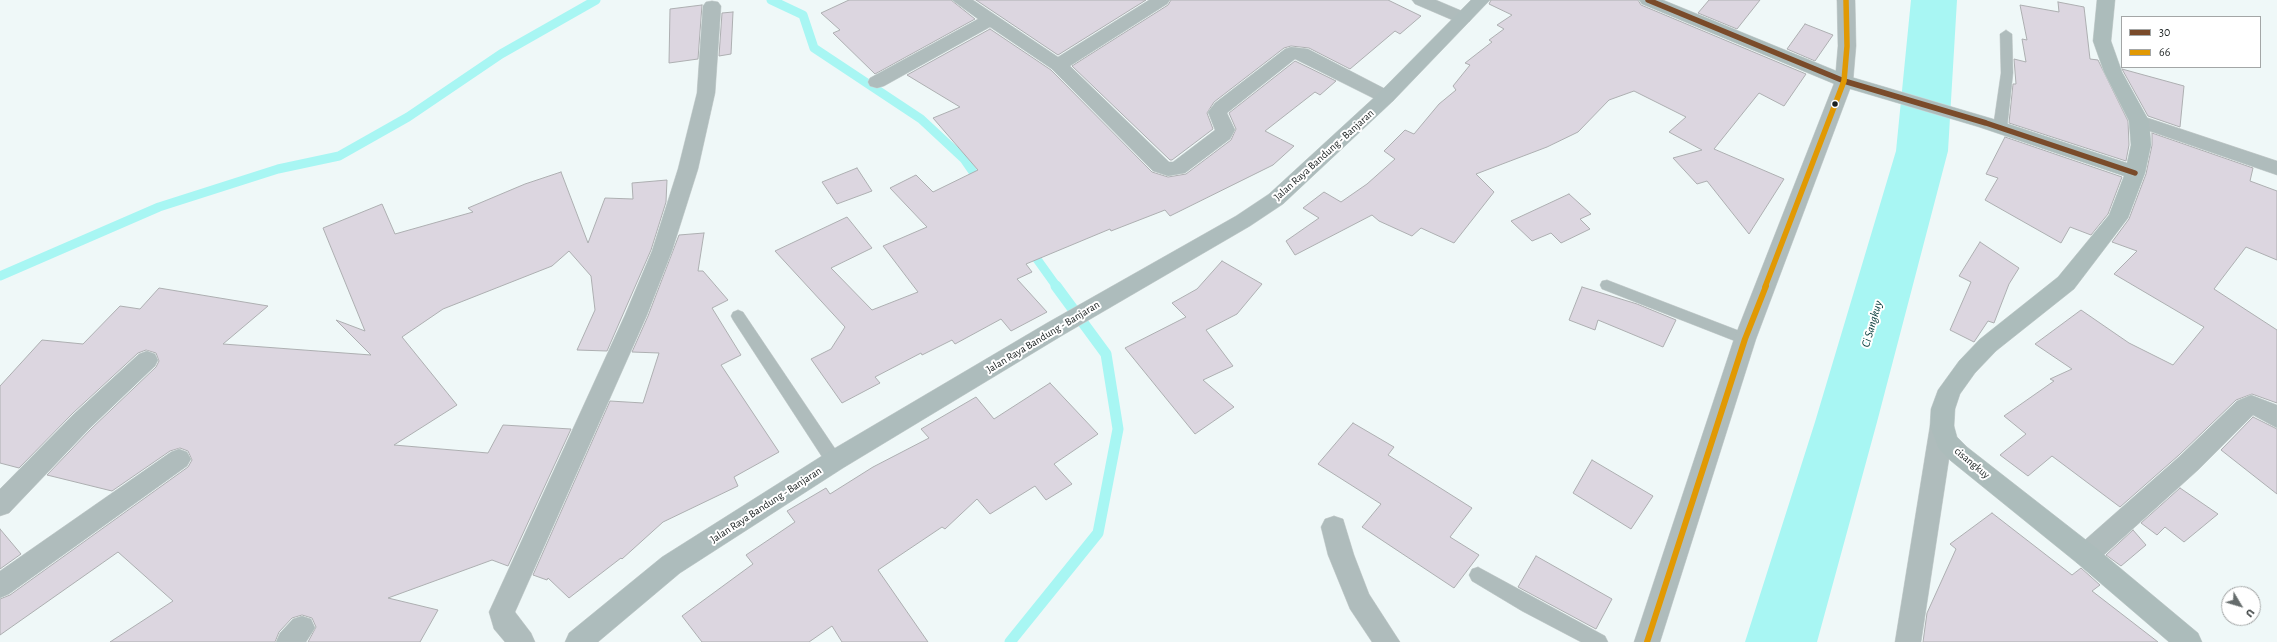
<!DOCTYPE html>
<style>
body{margin:0}
#map{position:relative;width:2277px;height:642px;overflow:hidden;background:#eff8f8;font-family:"Alegreya Sans",sans-serif}
canvas{display:block}
.legend{position:absolute;left:2121px;top:16px;width:140px;height:52px;box-sizing:border-box;background:#fff;border:1px solid #a3a6a6;margin:0;padding:5px 7px;list-style:none;font-size:12px;color:#1a2020}
.legend li{display:flex;align-items:center;gap:8px;height:20px}
.legend b{width:20px;border:1px solid #a3a6a6}
.north{position:absolute;left:2221px;top:586px;width:40px;height:40px;box-sizing:border-box;background:#fff;border:1px solid #a3a6a6;border-radius:50%;rotate:128deg;font-size:11px;font-weight:700;line-height:16px;text-align:center;color:#1a2020}
.north::after{content:'';display:block;margin:auto;width:14px;height:18px;background:#656c6c;clip-path:polygon(50% 0,100% 100%,50% 72%,0 100%)}
</style>
<div id="map">
<canvas width="2277" height="642"></canvas>
<ul class="legend">
<li><b style="height:5px;background:#7a4b2a"></b>30</li>
<li><b style="height:5px;background:#e19903"></b>66</li>
</ul>
<div class="north">U</div>
</div>
<script>
const ctx = document.querySelector('canvas').getContext('2d');
ctx.lineJoin = 'round';
const shape = rows => new Path2D(rows.map(r => 'M' + r).join(''));
function strokePath(path, color, width, dash) { ctx.strokeStyle = color; ctx.lineWidth = width; ctx.lineCap = dash ? 'butt' : 'round'; ctx.setLineDash(dash || []); ctx.stroke(path); }
function paint(path, color) { ctx.fillStyle = color; ctx.fill(path, 'evenodd'); }
function drawText(font, color, halo, rows, align = 'center') {
  ctx.font = font + ' "Alegreya Sans",sans-serif'; ctx.lineWidth = 4; ctx.setLineDash([]); ctx.textBaseline = 'middle'; ctx.strokeStyle = halo; ctx.fillStyle = color; for (const [text, x, y, turn = 0] of rows) {
    ctx.save(); ctx.translate(x, y); ctx.rotate((+turn || 0) * Math.PI / 180); ctx.textAlign = isNaN(turn) ? turn : align; if (halo) ctx.strokeText(text, 0, 0); ctx.fillText(text, 0, 0); ctx.restore();
  }
}
const streamFar1 = shape([
 [771,0,803,15,814,48,921,119,964,159,980,182],
 [1029,248,1057,287],
 [0,276,159,207,278,169,339,156,408,117,501,54,596,0]
]);
const stream = shape([
 [1010,642,1098,533,1118,429,1106,354,1056,286]
]);
const river = shape([
 [1911,0,1957,0,1948,151,1877,422,1817,642,1745,642,1815,422,1896,151,1911,0]
]);
const building = shape([
 [849,0,951,0,975,19,875,74,833,33,840,30,821,13,849,0],
 [976,0,1146,0,1058,55,976,0],
 [1171,0,1388,0,1421,16,1400,34,1395,31,1350,69,1309,48,1291,46,1284,48,1214,102,1207,113,1213,129,1172,160,1170,160,1072,66,1168,5,1171,0],
 [1491,0,1638,0,1641,5,1806,74,1784,106,1759,93,1714,149,1784,179,1749,234,1707,181,1697,184,1673,158,1702,150,1669,132,1686,117,1634,91,1609,100,1578,132,1547,147,1476,174,1494,192,1454,243,1421,228,1412,236,1379,221,1372,215,1295,255,1286,241,1319,218,1303,208,1324,192,1341,202,1367,184,1395,159,1384,151,1405,130,1414,134,1439,104,1456,90,1453,86,1470,65,1465,63,1492,42,1489,40,1504,29,1497,25,1512,15,1489,4,1491,0],
 [1709,0,1760,0,1737,29,1698,13,1709,0],
 [2058,2,2084,7,2090,59,2098,60,2128,121,2129,145,2126,161,2009,123,2013,84,2016,84,2014,59,2026,62,2022,39,2027,40,2020,5,2059,12,2058,2],
 [702,5,698,59,669,63,670,9,702,5],
 [733,12,731,54,719,56,722,13,733,12],
 [1805,24,1833,35,1815,61,1787,49,1805,24],
 [990,29,1051,70,1152,172,1168,177,1186,174,1231,140,1236,129,1229,113,1295,61,1336,81,1320,95,1315,92,1265,131,1294,146,1273,165,1170,216,1165,210,1111,231,1110,229,1026,264,1032,272,1017,279,1047,312,1011,331,1001,319,955,344,952,340,922,355,921,353,875,377,880,383,842,403,811,359,831,349,845,327,775,251,847,217,872,248,831,268,872,310,918,292,883,246,927,227,890,188,916,175,933,192,978,170,933,118,960,107,907,75,990,29],
 [2122,69,2184,86,2180,127,2148,116,2122,69],
 [2152,133,2253,168,2250,181,2277,191,2277,260,2246,247,2214,289,2277,330,2277,403,2252,394,2236,400,2179,455,2120,507,2052,456,2028,476,2000,455,2026,434,2004,416,2054,381,2050,379,2072,369,2035,344,2081,310,2129,343,2173,365,2204,327,2114,274,2137,251,2112,242,2129,219,2146,174,2152,145,2152,133],
 [2005,137,2122,177,2108,214,2091,235,2070,227,2061,243,1985,200,1998,178,1986,174,2005,137],
 [857,168,872,191,837,204,822,182,857,168],
 [561,172,588,243,605,198,633,199,632,183,667,180,666,202,651,250,607,351,577,350,595,310,591,276,569,251,552,266,443,309,402,337,457,405,394,445,488,453,503,425,571,429,508,566,492,560,388,598,438,610,420,642,308,642,316,627,312,618,302,615,292,618,279,632,275,642,110,642,173,601,118,552,0,635,0,599,10,595,188,467,192,460,188,451,180,448,170,451,112,491,47,475,91,429,156,367,159,361,156,353,146,350,138,353,73,413,19,468,0,463,0,386,42,340,83,344,120,306,140,309,159,288,268,306,223,344,371,355,336,320,365,331,323,228,382,204,395,234,473,212,468,208,525,184,561,172],
 [1569,194,1591,214,1580,219,1590,229,1561,243,1551,233,1532,241,1511,221,1569,194],
 [704,233,698,271,703,271,728,300,712,308,741,355,721,365,779,452,734,477,738,486,663,522,622,559,621,558,569,598,548,578,547,580,533,575,610,401,643,403,659,353,632,352,648,316,679,235,704,233],
 [1980,242,2019,268,2009,284,1994,323,1988,321,1974,342,1950,330,1971,282,1959,276,1980,242],
 [1222,261,1262,284,1237,314,1206,330,1233,366,1203,380,1234,407,1195,434,1125,348,1186,317,1172,303,1197,289,1222,261],
 [1582,287,1637,304,1676,320,1663,347,1598,320,1595,330,1569,320,1582,287],
 [1050,383,1098,434,1054,464,1072,484,1046,500,1035,486,990,514,977,499,945,529,942,527,878,570,928,642,842,642,832,626,809,642,702,642,682,616,753,564,746,555,795,522,787,511,826,488,830,494,873,467,929,438,921,429,976,397,994,419,1050,383],
 [2253,417,2277,429,2277,494,2221,450,2253,417],
 [1353,423,1394,447,1388,455,1472,508,1450,537,1479,555,1454,588,1362,527,1381,504,1318,464,1353,423],
 [1592,460,1653,496,1631,529,1573,493,1592,460],
 [2180,488,2218,514,2184,542,2165,527,2157,535,2141,523,2180,488],
 [1992,513,2072,575,2081,568,2100,585,2092,591,2158,642,1923,642,1927,613,1956,549,1950,544,1992,513],
 [0,529,21,554,0,569,0,529],
 [2133,530,2146,545,2121,566,2106,555,2133,530],
 [1536,556,1612,599,1596,629,1518,587,1536,556]
]);
const lane = shape([
 [2006,30,2012,34,2013,73,2007,128,2000,132,1993,128,2001,73,2000,34,2006,30],
 [1607,280,1750,335,1753,339,1750,343,1745,345,1740,343,1602,289,1600,285,1602,281,1607,280],
 [738,310,743,312,840,456,842,461,840,466,834,468,828,466,733,320,731,316,733,312,738,310],
 [1478,567,1605,636,1608,642,1581,642,1522,611,1472,581,1469,575,1472,569,1478,567]
]);
const street = shape([
 [952,0,973,0,1058,57,1149,0,1170,0,1167,4,1070,66,1169,162,1173,162,1215,130,1208,112,1215,103,1285,49,1291,47,1308,49,1393,93,1395,97,1393,101,1386,103,1379,101,1295,59,1227,113,1235,130,1230,139,1185,173,1168,176,1153,171,1052,69,990,27,884,86,877,88,870,86,868,82,870,78,978,19,952,0],
 [1412,0,1436,0,1469,14,1472,18,1469,22,1457,22,1415,4,1412,0],
 [1837,0,1855,0,1856,46,1853,81,1756,339,1660,642,1634,642,1734,339,1835,81,1838,46,1837,0],
 [712,1,718,2,721,6,715,93,698,169,672,251,647,315,515,612,531,633,535,642,505,642,494,629,489,612,625,315,652,251,678,169,697,93,703,6,706,2,712,1],
 [2139,115,2277,161,2277,175,2132,125,2129,121,2132,117,2139,115],
 [147,351,155,354,158,360,155,366,90,428,9,513,0,516,0,489,74,414,139,354,147,351],
 [2251,395,2277,405,2277,428,2253,415,2198,470,2095,563,2086,566,2077,563,2073,555,2077,547,2180,456,2237,401,2251,395],
 [1942,416,1950,419,1954,426,1921,642,1895,642,1930,426,1934,419,1942,416],
 [179,449,187,452,191,459,187,466,9,594,0,598,0,571,171,452,179,449],
 [1334,516,1343,519,1354,555,1369,594,1400,642,1372,642,1350,609,1328,555,1321,527,1325,519,1334,516],
 [302,616,311,619,315,628,306,642,276,642,280,633,293,619,302,616]
]);
const secondary = shape([
 [1639,0,1663,0,1851,77,1993,119,2127,163,2131,145,2129,121,2104,72,2093,41,2097,0,2115,0,2111,41,2122,72,2149,121,2151,145,2145,173,2128,218,2074,289,1996,351,1975,373,1960,394,1955,409,1954,426,1957,437,1967,447,2095,547,2198,633,2202,642,2169,642,2077,563,1951,461,1939,449,1930,426,1931,409,1938,390,1959,361,1980,339,2058,277,2109,215,2124,176,1979,127,1837,85,1642,4,1639,0]
]);
const primary = shape([
 [1471,0,1490,0,1393,101,1283,204,1250,226,1063,335,843,468,680,573,598,642,565,642,569,633,662,557,825,454,1047,323,1236,216,1269,194,1379,93,1471,0]
]);
const bus1 = shape([
 [1648,0,1844,81,1986,123,2135,173]
]);
const bus2Far1 = shape([
 [1765,287,1844,81,1847,46,1846,0]
]);
const bus2 = shape([
 [1647,642,1745,339,1766,286]
]);
const markers = [
 [1835,104,3.5,"#1a2020"]
];
const streetNames = [
 ["Jalan Raya Bandung - Banjaran",1324,155,-42],
 ["Jalan Raya Bandung - Banjaran",1043,337,-31],
 ["cisangkuy",1972,463,40],
 ["Jalan Raya Bandung - Banjaran",766,505,-33]
];
const waterNames = [
 ["Ci Sangkuy",1872,324,-74]
];
strokePath(streamFar1, '#a8f6f3', 9);
strokePath(stream, '#a8f6f3', 11);
paint(river, '#a8f6f3');
paint(building, '#dcd6e0');
strokePath(building, '#adafb1', 1);
strokePath(lane, '#ced5d5', 1);
strokePath(street, '#ced5d5', 1);
strokePath(secondary, '#ced5d5', 1);
strokePath(primary, '#ced5d5', 1);
paint(lane, '#afbcbc');
paint(street, '#afbcbc');
paint(secondary, '#acbcbb');
paint(primary, '#adbcbc');
strokePath(bus1, '#7a4b2a', 5.5);
strokePath(bus2Far1, '#e19903', 5.5);
strokePath(bus2, '#e19903', 6);
for (const [x, y, r, color] of markers) { const dot = new Path2D(); dot.arc(x, y, r, 0, 2 * Math.PI); ctx.fillStyle = color; ctx.fill(dot); strokePath(dot, '#fff', 1.5); }
drawText('11px', '#1a2020', '#fff', streetNames);
drawText('italic 12px', '#003534', '#fff', waterNames);
</script>
